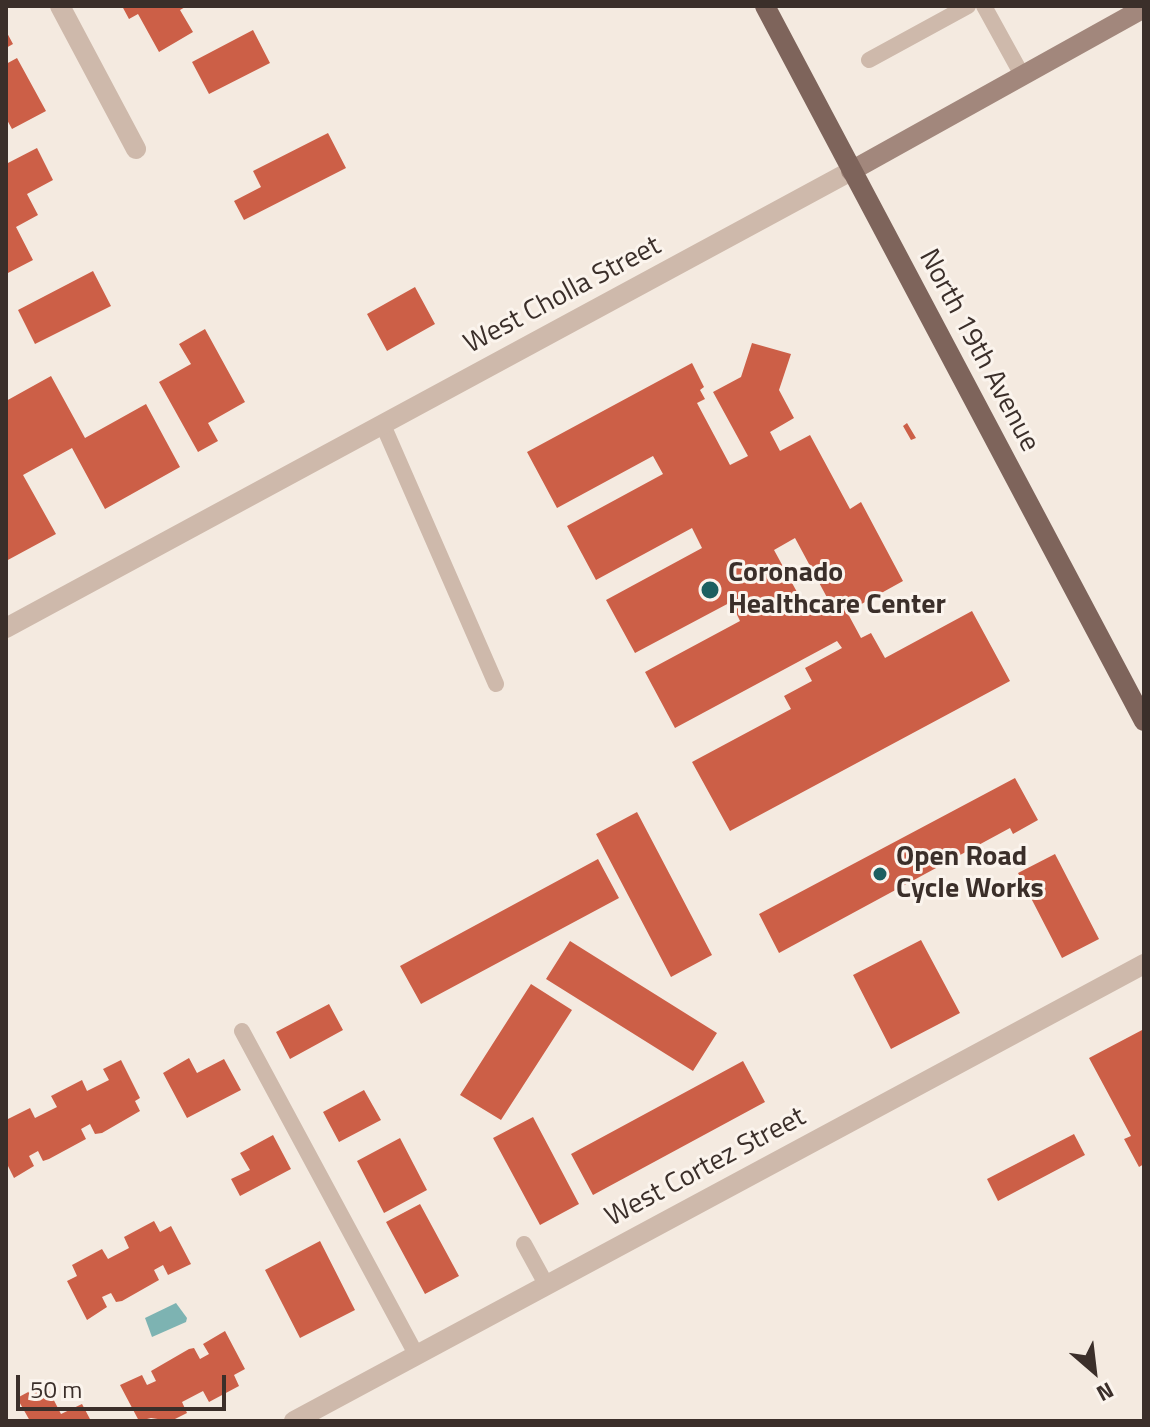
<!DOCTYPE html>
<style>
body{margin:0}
#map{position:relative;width:1150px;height:1427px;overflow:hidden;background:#f4eae0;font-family:"Titillium Web",sans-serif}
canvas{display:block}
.frame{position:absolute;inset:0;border:8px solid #3b2f2a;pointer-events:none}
.north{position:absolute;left:1054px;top:1331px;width:80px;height:80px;-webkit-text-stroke:6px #fbf4ed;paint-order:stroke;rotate:152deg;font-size:22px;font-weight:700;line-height:32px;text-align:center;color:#3b2f2a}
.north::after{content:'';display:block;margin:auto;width:28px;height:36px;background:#3b2f2a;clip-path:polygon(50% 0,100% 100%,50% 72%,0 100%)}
.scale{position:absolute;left:16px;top:1375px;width:210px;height:36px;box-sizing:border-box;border:4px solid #3b2f2a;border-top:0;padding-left:10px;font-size:24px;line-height:28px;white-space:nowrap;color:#3b2f2a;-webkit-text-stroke:6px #fbf4ed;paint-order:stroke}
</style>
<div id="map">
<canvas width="1150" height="1427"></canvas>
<div class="frame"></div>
<div class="north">N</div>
<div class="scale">50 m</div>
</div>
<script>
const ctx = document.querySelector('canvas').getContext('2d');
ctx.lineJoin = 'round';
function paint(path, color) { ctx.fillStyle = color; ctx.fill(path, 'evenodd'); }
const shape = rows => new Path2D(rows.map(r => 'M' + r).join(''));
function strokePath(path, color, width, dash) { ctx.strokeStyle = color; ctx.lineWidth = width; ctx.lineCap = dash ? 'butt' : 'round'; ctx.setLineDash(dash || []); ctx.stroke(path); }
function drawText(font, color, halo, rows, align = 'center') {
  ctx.font = font + ' "Titillium Web",sans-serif'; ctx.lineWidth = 6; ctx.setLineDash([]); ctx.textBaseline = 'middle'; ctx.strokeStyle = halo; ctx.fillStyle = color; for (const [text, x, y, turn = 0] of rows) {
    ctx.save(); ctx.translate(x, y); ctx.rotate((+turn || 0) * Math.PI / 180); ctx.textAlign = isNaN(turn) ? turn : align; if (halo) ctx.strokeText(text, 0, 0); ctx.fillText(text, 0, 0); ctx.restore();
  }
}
const water = shape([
 [176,1303,187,1318,186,1322,152,1337,145,1318]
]);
const building = shape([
 [122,6,187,6,180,10,193,32,159,52,138,14,129,19],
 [253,30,270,63,209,94,192,62],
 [6,31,13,44,6,48],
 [17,58,46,111,12,129,6,118,6,64],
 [328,133,346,168,244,220,234,201,261,187,253,171],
 [37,148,53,180,27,194,38,215,16,227,33,260,6,274,6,164],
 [93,271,111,306,35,344,18,310],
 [415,287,435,324,387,351,367,314],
 [205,329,245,402,208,423,218,441,198,452,159,382,191,364,179,344],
 [752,343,791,354,779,390,794,418,770,432,780,451,810,435,850,509,861,502,903,581,847,612,861,638,871,633,885,658,972,611,1010,681,730,831,692,762,791,709,784,696,812,681,805,668,842,648,837,641,675,728,645,672,740,621,731,602,635,653,606,600,702,548,692,528,596,580,567,526,663,474,653,456,557,508,527,452,692,363,704,387,700,390,705,399,697,403,730,465,748,456,713,392,741,377],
 [795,538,830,603,809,614,774,550],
 [51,376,85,438,146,404,180,467,105,509,72,448,23,475,56,534,6,561,6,401],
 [907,423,916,438,911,440,903,426],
 [1015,778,1038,820,1013,834,1010,828,779,953,759,914],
 [637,812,712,955,671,977,596,834],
 [1055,854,1099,939,1062,958,1018,873],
 [598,859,619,898,421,1004,400,966],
 [921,940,960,1013,891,1049,853,975],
 [570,941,717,1033,693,1071,546,979],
 [531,984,572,1010,501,1120,460,1095],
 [329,1004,343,1030,290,1059,276,1032],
 [1144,1029,1144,1164,1139,1167,1124,1139,1131,1136,1089,1058],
 [189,1058,197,1073,224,1059,241,1090,187,1118,163,1073],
 [121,1060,140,1098,135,1101,140,1111,102,1133,95,1134,90,1124,81,1129,86,1139,49,1159,43,1161,38,1151,29,1156,34,1166,14,1178,6,1162,6,1120,30,1108,35,1118,57,1107,51,1096,82,1080,87,1091,109,1080,103,1069],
 [743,1061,765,1102,593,1195,571,1154],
 [364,1090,381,1120,339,1142,323,1112],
 [533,1117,579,1204,540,1225,493,1138],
 [1074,1134,1085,1155,998,1201,987,1179],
 [273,1135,291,1169,240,1196,231,1179,250,1170,240,1153],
 [400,1138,427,1190,384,1213,357,1161],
 [420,1204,459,1276,425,1294,386,1222],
 [154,1221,160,1232,171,1226,191,1264,168,1275,163,1265,154,1270,159,1280,122,1301,116,1302,111,1293,102,1297,107,1307,87,1320,67,1281,77,1276,72,1265,102,1249,108,1259,129,1248,124,1237],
 [320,1241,355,1310,300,1338,265,1270],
 [225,1331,245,1369,234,1375,239,1386,209,1402,203,1391,182,1402,187,1413,171,1421,151,1418,139,1421,120,1385,142,1375,147,1385,156,1381,151,1371,189,1349,194,1348,200,1359,209,1354,203,1344],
 [45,1383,61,1414,82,1404,91,1421,30,1421,17,1398]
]);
const lane = shape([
 [984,6,1022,75],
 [869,60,968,6],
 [383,425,496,684],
 [242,1031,417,1356],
 [524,1244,547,1286]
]);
const street = shape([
 [60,6,136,149],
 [6,628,851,171],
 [294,1421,1144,964]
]);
const secondary = shape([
 [851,171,1144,8]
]);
const primary = shape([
 [765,6,1144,721]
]);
const markers = [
 [710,590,10,"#1d5f60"],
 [880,874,8,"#1d5f60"]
];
const streetNames = [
 ["West Cholla Street",563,296,-28],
 ["North 19th Avenue",978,351,62],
 ["West Cortez Street",706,1168,-28]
];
const poiNames = [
 ["Coronado",728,574],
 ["Healthcare Center",728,606],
 ["Open Road",896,858],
 ["Cycle Works",896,890]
];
paint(water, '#7db3b2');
paint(building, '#cc5f47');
strokePath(lane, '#ceb9ab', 16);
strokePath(street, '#ceb9ab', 20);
strokePath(secondary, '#a2877c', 20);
strokePath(primary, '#7e645b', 20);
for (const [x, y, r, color] of markers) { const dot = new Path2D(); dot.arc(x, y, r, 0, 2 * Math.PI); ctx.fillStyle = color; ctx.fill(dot); strokePath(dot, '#fbf4ed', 3); }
drawText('28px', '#3b2f2a', '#fbf4ed', streetNames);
drawText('bold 28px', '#3b2f2a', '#fbf4ed', poiNames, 'left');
</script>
